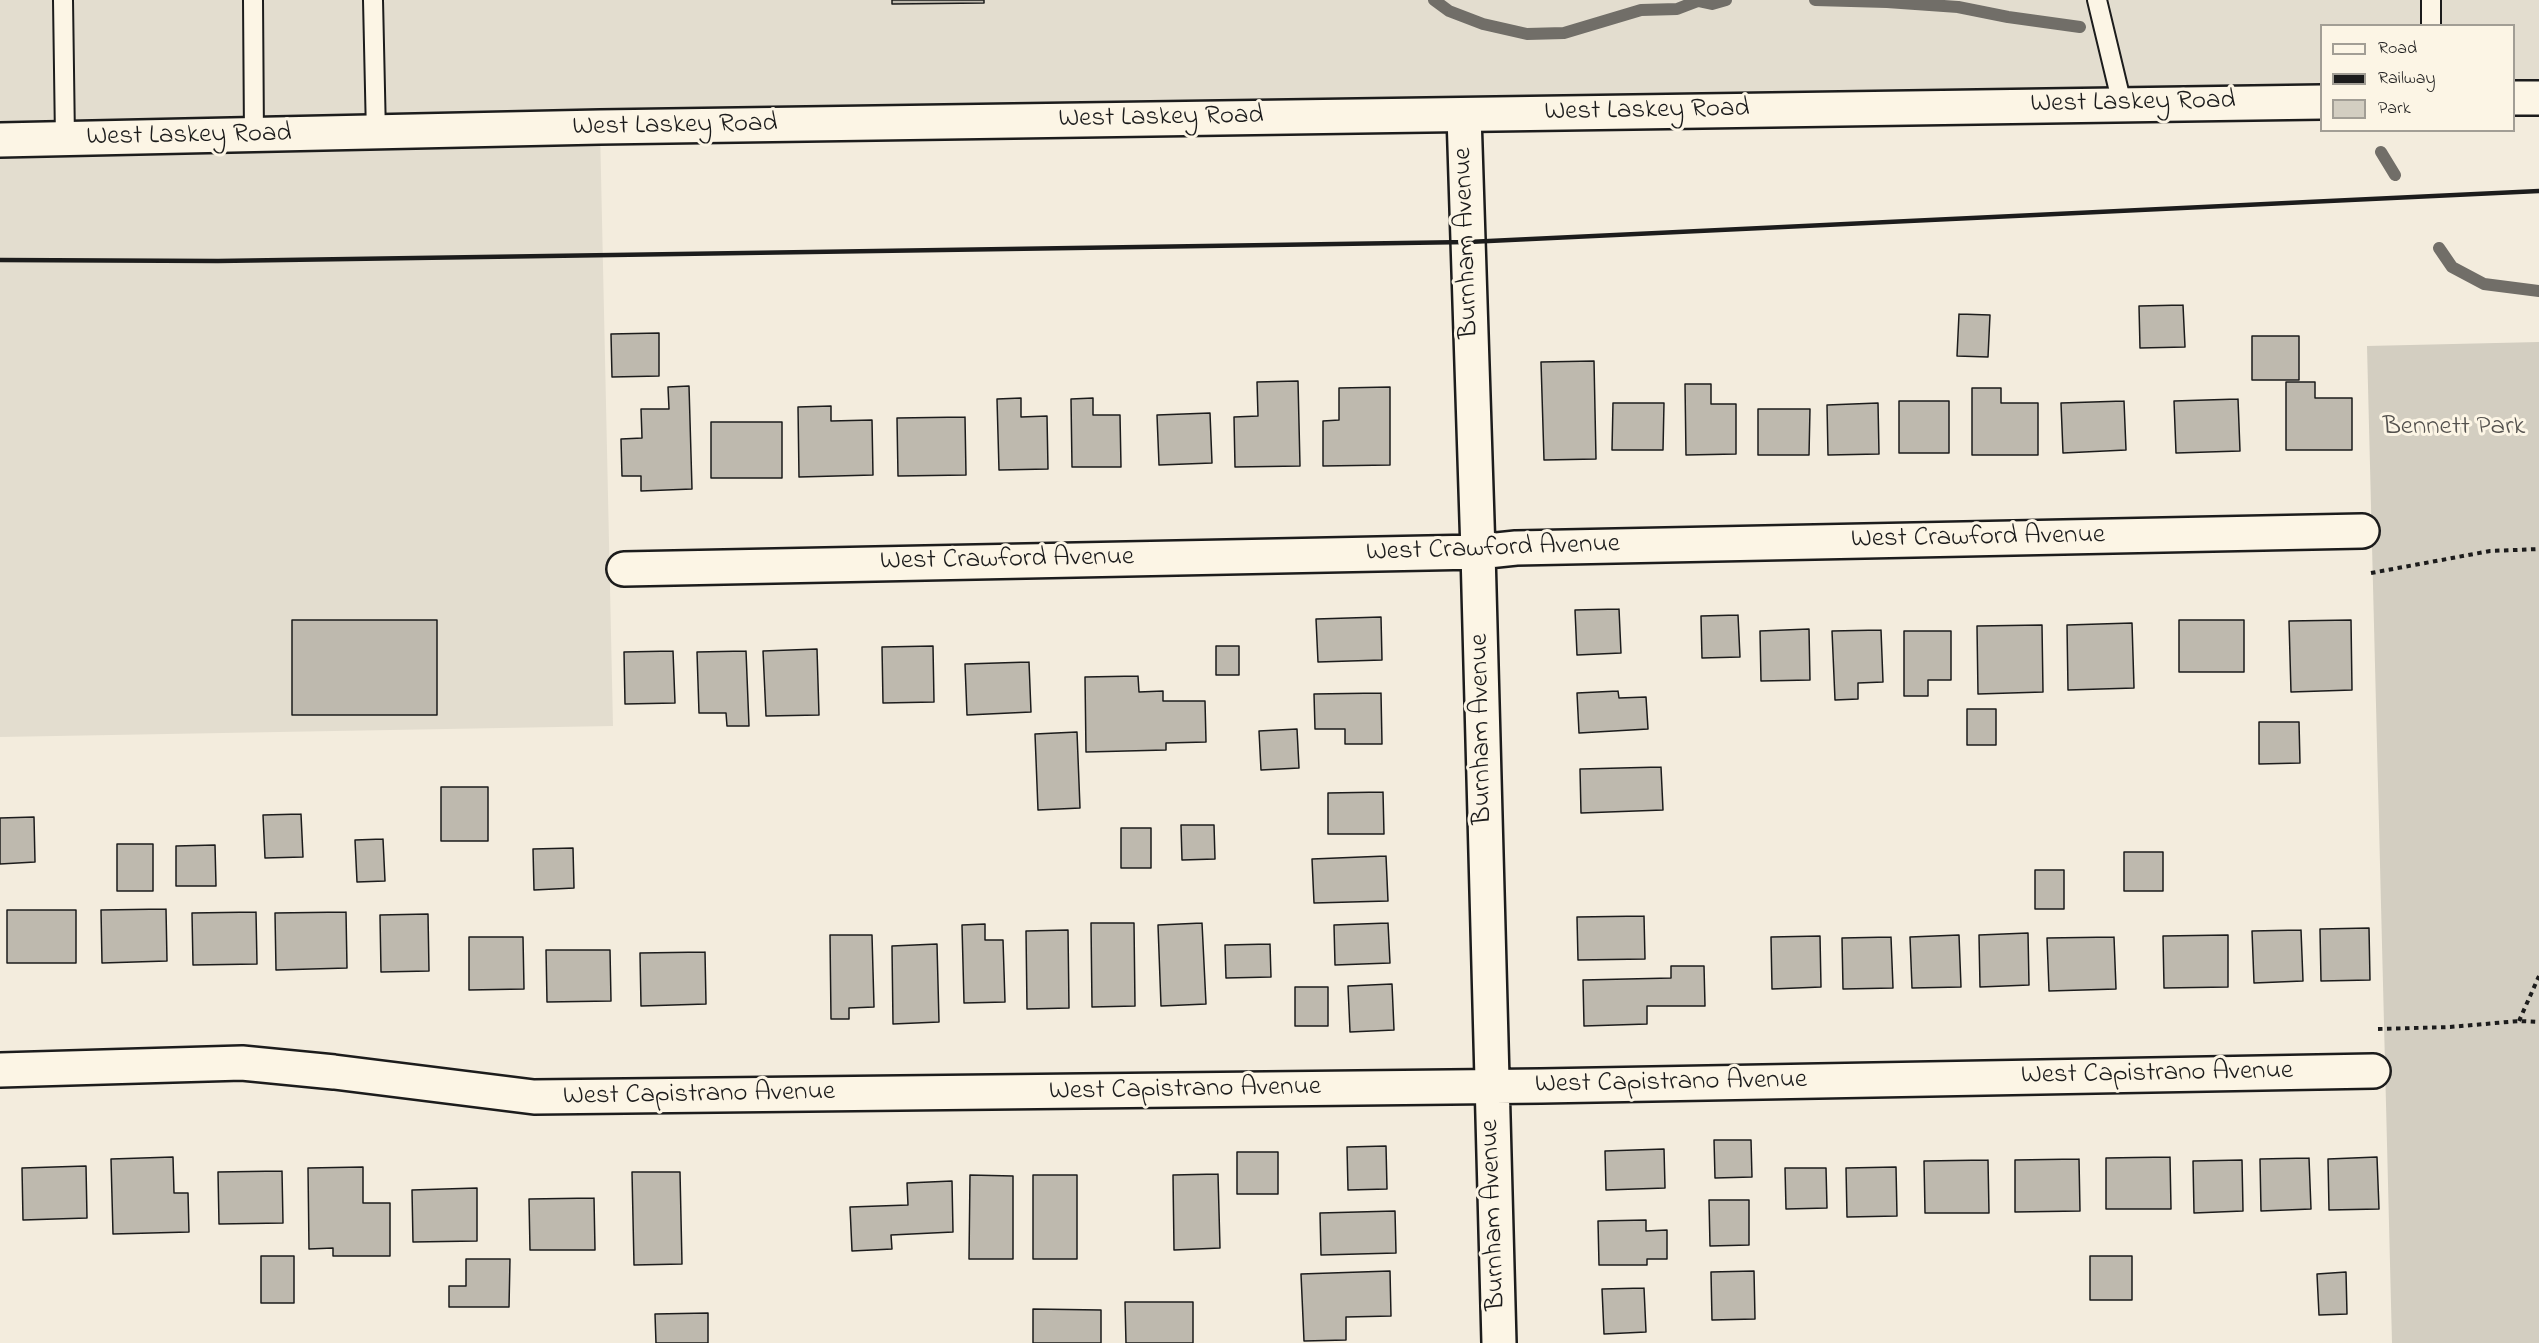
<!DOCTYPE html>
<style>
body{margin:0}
#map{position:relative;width:2539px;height:1343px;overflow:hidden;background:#f3ecdd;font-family:"Indie Flower",sans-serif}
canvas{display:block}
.legend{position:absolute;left:2320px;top:24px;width:195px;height:108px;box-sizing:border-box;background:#fcf5e5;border:2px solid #a29e95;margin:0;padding:8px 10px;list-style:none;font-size:18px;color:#1c1c1c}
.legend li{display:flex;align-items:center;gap:12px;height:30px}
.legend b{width:30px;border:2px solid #a29e95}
</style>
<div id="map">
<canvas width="2539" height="1343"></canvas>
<ul class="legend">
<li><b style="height:8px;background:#fcf5e5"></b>Road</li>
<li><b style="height:8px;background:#1c1c1c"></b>Railway</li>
<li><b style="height:16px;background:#d3cec1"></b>Park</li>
</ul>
</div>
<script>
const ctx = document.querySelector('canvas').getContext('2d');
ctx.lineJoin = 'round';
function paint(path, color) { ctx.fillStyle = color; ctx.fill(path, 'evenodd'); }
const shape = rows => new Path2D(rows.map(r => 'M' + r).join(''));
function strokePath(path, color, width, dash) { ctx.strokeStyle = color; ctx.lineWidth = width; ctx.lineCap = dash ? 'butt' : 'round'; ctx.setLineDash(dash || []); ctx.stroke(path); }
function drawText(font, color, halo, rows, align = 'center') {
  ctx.font = font + ' "Indie Flower",sans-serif'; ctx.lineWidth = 6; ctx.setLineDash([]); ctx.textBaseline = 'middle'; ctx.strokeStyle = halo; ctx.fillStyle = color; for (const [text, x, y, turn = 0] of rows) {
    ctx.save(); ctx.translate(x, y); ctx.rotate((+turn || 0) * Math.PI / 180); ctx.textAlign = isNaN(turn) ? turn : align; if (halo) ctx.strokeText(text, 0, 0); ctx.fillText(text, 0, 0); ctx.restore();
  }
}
const built = shape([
 [0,0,2539,0,2539,98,2514,98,2514,26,2322,26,2321,101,600,128,613,726,0,737]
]);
const green = shape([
 [2539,342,2539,1343,2392,1343,2367,346]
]);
const stream = shape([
 [1434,0,1449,11,1483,24,1527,34,1564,33,1641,10,1677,9,1698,1,1712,4,1726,0],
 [1815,0,1887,2,1958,7,2008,17,2080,27],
 [2381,152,2395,175],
 [2439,248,2452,267,2484,284,2539,291]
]);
const building = shape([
 [892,0,984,0,984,3,892,4,892,0],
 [2183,305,2185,347,2140,348,2139,306,2183,305],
 [1959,314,1990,315,1988,357,1957,356,1959,314],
 [659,333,659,376,612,377,611,334,659,333],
 [2252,336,2299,336,2299,380,2252,380,2252,336],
 [1594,361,1596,459,1544,460,1541,362,1594,361],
 [1298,381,1300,466,1235,467,1234,417,1258,416,1257,382,1298,381],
 [2286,382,2315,382,2315,398,2352,398,2352,450,2286,450,2286,382],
 [1685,384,1711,384,1711,404,1736,404,1736,454,1686,455,1685,384],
 [689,386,692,489,641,491,641,476,622,476,621,439,642,438,641,409,669,409,668,387,689,386],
 [1390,387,1390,465,1323,466,1323,421,1339,420,1339,388,1390,387],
 [1972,388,2001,388,2001,403,2038,403,2038,455,1972,455,1972,388],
 [1021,398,1021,417,1047,416,1048,469,999,470,997,399,1021,398],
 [1093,398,1093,415,1120,415,1121,467,1072,467,1071,399,1093,398],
 [2238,399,2240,451,2176,453,2174,401,2238,399],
 [1899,401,1949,401,1949,453,1899,453,1899,401],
 [2124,401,2126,450,2063,453,2061,403,2124,401],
 [1613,403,1664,403,1663,450,1612,450,1613,403],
 [1878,403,1879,454,1828,455,1827,405,1878,403],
 [831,406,831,421,872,420,873,475,799,477,798,407,831,406],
 [1758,409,1810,409,1809,455,1758,455,1758,409],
 [1210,413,1212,463,1159,465,1157,415,1210,413],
 [965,417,966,475,898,476,897,418,965,417],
 [711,422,782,422,782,478,711,478,711,422],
 [1619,609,1621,653,1577,655,1575,610,1619,609],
 [1738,615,1740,657,1702,658,1701,616,1738,615],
 [1381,617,1382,660,1318,662,1316,619,1381,617],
 [292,620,437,620,437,715,292,715,292,620],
 [2179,620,2244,620,2244,672,2179,672,2179,620],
 [2351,620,2352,690,2291,692,2289,621,2351,620],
 [2132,623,2134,688,2068,690,2067,625,2132,623],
 [2042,625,2043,692,1978,694,1977,626,2042,625],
 [1809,629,1810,680,1761,681,1760,631,1809,629],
 [1881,630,1883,682,1858,683,1858,699,1835,700,1832,631,1881,630],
 [1904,631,1951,631,1951,680,1928,680,1928,696,1904,696,1904,631],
 [933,646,934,702,883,703,882,647,933,646],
 [1216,646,1239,646,1239,675,1216,675,1216,646],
 [817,649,819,715,766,716,763,651,817,649],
 [673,651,675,703,625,704,624,652,673,651],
 [746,651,749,726,727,726,726,713,699,713,697,652,746,651],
 [1029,662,1031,712,967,715,965,664,1029,662],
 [1138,676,1139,692,1163,691,1163,701,1205,701,1206,742,1166,743,1166,750,1086,752,1085,677,1138,676],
 [1618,691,1619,698,1646,697,1648,729,1579,733,1577,693,1618,691],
 [1381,693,1382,744,1345,744,1345,729,1315,729,1314,694,1381,693],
 [1967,709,1996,709,1996,745,1967,745,1967,709],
 [2259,722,2299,722,2300,763,2259,764,2259,722],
 [1297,729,1299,768,1261,770,1259,731,1297,729],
 [1077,732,1080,808,1038,810,1035,734,1077,732],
 [1661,767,1663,810,1581,813,1580,769,1661,767],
 [441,787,488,787,488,841,441,841,441,787],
 [1383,792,1384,834,1328,834,1328,793,1383,792],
 [301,814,303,857,265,858,263,815,301,814],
 [34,817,35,862,0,864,0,818,34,817],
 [1181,825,1214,825,1215,859,1182,860,1181,825],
 [1121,828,1151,828,1151,868,1121,868,1121,828],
 [383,839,385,881,357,882,355,840,383,839],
 [117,844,153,844,153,891,117,891,117,844],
 [215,845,216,886,176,886,176,846,215,845],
 [573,848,574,888,534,890,533,849,573,848],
 [2124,852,2163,852,2163,891,2124,891,2124,852],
 [1386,856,1388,901,1314,903,1312,859,1386,856],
 [2035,870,2064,870,2064,909,2035,909,2035,870],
 [166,909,167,961,102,963,101,910,166,909],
 [7,910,76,910,76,963,7,963,7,910],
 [256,912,257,964,193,965,192,913,256,912],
 [346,912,347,968,276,970,275,913,346,912],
 [428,914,429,971,381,972,380,915,428,914],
 [1644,916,1645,959,1578,960,1577,917,1644,916],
 [1091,923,1134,923,1135,1006,1092,1007,1091,923],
 [1202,923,1206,1004,1161,1006,1158,925,1202,923],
 [1388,923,1390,963,1335,965,1334,925,1388,923],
 [985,924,985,940,1003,940,1005,1002,964,1003,962,925,985,924],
 [2369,928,2370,980,2321,981,2320,929,2369,928],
 [1068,930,1069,1008,1027,1009,1026,931,1068,930],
 [2301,930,2303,981,2254,983,2252,931,2301,930],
 [2028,933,2029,985,1980,987,1979,935,2028,933],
 [830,935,872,935,874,1007,849,1008,849,1019,831,1019,830,935],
 [1959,935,1961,987,1912,988,1910,937,1959,935],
 [2228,935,2228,987,2164,988,2163,936,2228,935],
 [1820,936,1821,987,1772,989,1771,937,1820,936],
 [469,937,523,937,524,989,469,990,469,937],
 [1891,937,1893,988,1843,989,1842,938,1891,937],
 [2114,937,2116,989,2049,991,2047,938,2114,937],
 [937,944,939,1022,893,1024,892,946,937,944],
 [1270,944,1271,977,1226,978,1225,945,1270,944],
 [546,950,610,950,611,1001,547,1002,546,950],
 [705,952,706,1004,641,1006,640,953,705,952],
 [1671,966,1704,966,1705,1006,1647,1006,1647,1024,1584,1026,1583,980,1671,978,1671,966],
 [1392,984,1394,1030,1350,1032,1348,986,1392,984],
 [1295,987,1328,987,1328,1026,1295,1026,1295,987],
 [1714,1140,1751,1140,1752,1177,1715,1178,1714,1140],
 [1386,1146,1387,1189,1348,1190,1347,1147,1386,1146],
 [1664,1149,1665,1188,1606,1190,1605,1151,1664,1149],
 [1237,1152,1278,1152,1278,1194,1237,1194,1237,1152],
 [173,1157,174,1193,188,1193,189,1232,113,1234,111,1159,173,1157],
 [2170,1157,2171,1209,2106,1209,2106,1158,2170,1157],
 [2377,1157,2379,1209,2329,1210,2328,1159,2377,1157],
 [2309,1158,2311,1209,2261,1211,2260,1159,2309,1158],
 [2079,1159,2080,1211,2015,1212,2015,1160,2079,1159],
 [1988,1160,1989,1213,1925,1213,1924,1161,1988,1160],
 [2242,1160,2243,1211,2194,1213,2193,1161,2242,1160],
 [86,1166,87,1218,23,1220,22,1168,86,1166],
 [363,1167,363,1203,390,1203,390,1256,333,1256,333,1248,309,1249,308,1168,363,1167],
 [1896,1167,1897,1216,1847,1217,1846,1168,1896,1167],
 [1785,1168,1826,1168,1827,1208,1786,1209,1785,1168],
 [282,1171,283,1223,219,1224,218,1172,282,1171],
 [632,1172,680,1172,682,1264,634,1265,632,1172],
 [1218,1174,1220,1248,1174,1250,1173,1175,1218,1174],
 [970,1175,1013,1176,1013,1259,969,1259,970,1175],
 [1033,1175,1077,1175,1077,1259,1033,1259,1033,1175],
 [952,1181,953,1232,891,1235,892,1249,852,1251,850,1207,908,1205,907,1183,952,1181],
 [477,1188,477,1241,413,1242,412,1190,477,1188],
 [594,1198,595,1250,530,1250,529,1199,594,1198],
 [1709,1200,1749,1200,1749,1245,1710,1246,1709,1200],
 [1395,1211,1396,1253,1321,1255,1320,1213,1395,1211],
 [1646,1220,1646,1231,1667,1230,1667,1259,1647,1259,1647,1265,1599,1265,1598,1221,1646,1220],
 [261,1256,294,1256,294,1303,261,1303,261,1256],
 [2090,1256,2132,1256,2132,1300,2090,1300,2090,1256],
 [466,1259,510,1259,509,1307,449,1307,449,1286,466,1286,466,1259],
 [1390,1271,1391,1316,1346,1317,1346,1340,1304,1341,1301,1274,1390,1271],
 [1754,1271,1755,1319,1712,1320,1711,1272,1754,1271],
 [2346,1272,2347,1314,2319,1315,2317,1274,2346,1272],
 [1644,1288,1646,1332,1604,1334,1602,1289,1644,1288],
 [1125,1302,1193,1302,1193,1343,1126,1343,1125,1302],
 [1033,1309,1101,1310,1101,1343,1033,1343,1033,1309],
 [708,1313,708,1343,656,1343,655,1314,708,1313]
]);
const path = shape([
 [2371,573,2490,551,2539,549],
 [2519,1021,2539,976],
 [2378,1029,2450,1027,2519,1021,2539,1022]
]);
const lane = shape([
 [63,0,65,139],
 [253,0,254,136],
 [373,0,376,134],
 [2097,0,2122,104],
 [2431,0,2431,26]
]);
const street = shape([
 [1464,115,1478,552,1499,1343],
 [624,569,1478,552,1516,548,2362,531],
 [0,1070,242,1063,334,1072,534,1097,1541,1086,2373,1071]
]);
const secondary = shape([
 [2514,98,2539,98],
 [0,140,600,127,2322,102]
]);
const rail = shape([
 [0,260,218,261,1468,242,2539,191]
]);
const streetNames = [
 ["West Laskey Road",2133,104,-1],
 ["West Laskey Road",1647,112,-1],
 ["West Laskey Road",1161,119,-1],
 ["West Laskey Road",675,127,-1],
 ["West Laskey Road",189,137,-1],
 ["Burnham Avenue",1468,243,-92],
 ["West Crawford Avenue",1978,539,-1],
 ["West Crawford Avenue",1493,550,-2],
 ["West Crawford Avenue",1007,561,-1],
 ["Burnham Avenue",1483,729,-91],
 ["West Capistrano Avenue",2157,1075,-1],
 ["West Capistrano Avenue",1671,1084,-1],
 ["West Capistrano Avenue",1185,1091,-1],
 ["West Capistrano Avenue",699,1096,-1],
 ["Burnham Avenue",1495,1215,-92]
];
const parkNames = [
 ["Bennett Park",2454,429]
];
paint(built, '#e3ddcf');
paint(green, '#d3cec1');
strokePath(stream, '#716e68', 12);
paint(building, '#beb9ae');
strokePath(building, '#1c1c1c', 1.5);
strokePath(lane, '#1c1c1c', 22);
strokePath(street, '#1c1c1c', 38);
strokePath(secondary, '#1c1c1c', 38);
strokePath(path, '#1c1c1c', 4, [4.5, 4.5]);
strokePath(lane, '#fcf5e5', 18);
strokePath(street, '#fcf5e5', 33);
strokePath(secondary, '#fcf5e5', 33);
strokePath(rail, '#1c1c1c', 4.5);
drawText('27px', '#1c1c1c', '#fcf5e5', streetNames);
drawText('27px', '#53514e', '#fcf5e5', parkNames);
</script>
